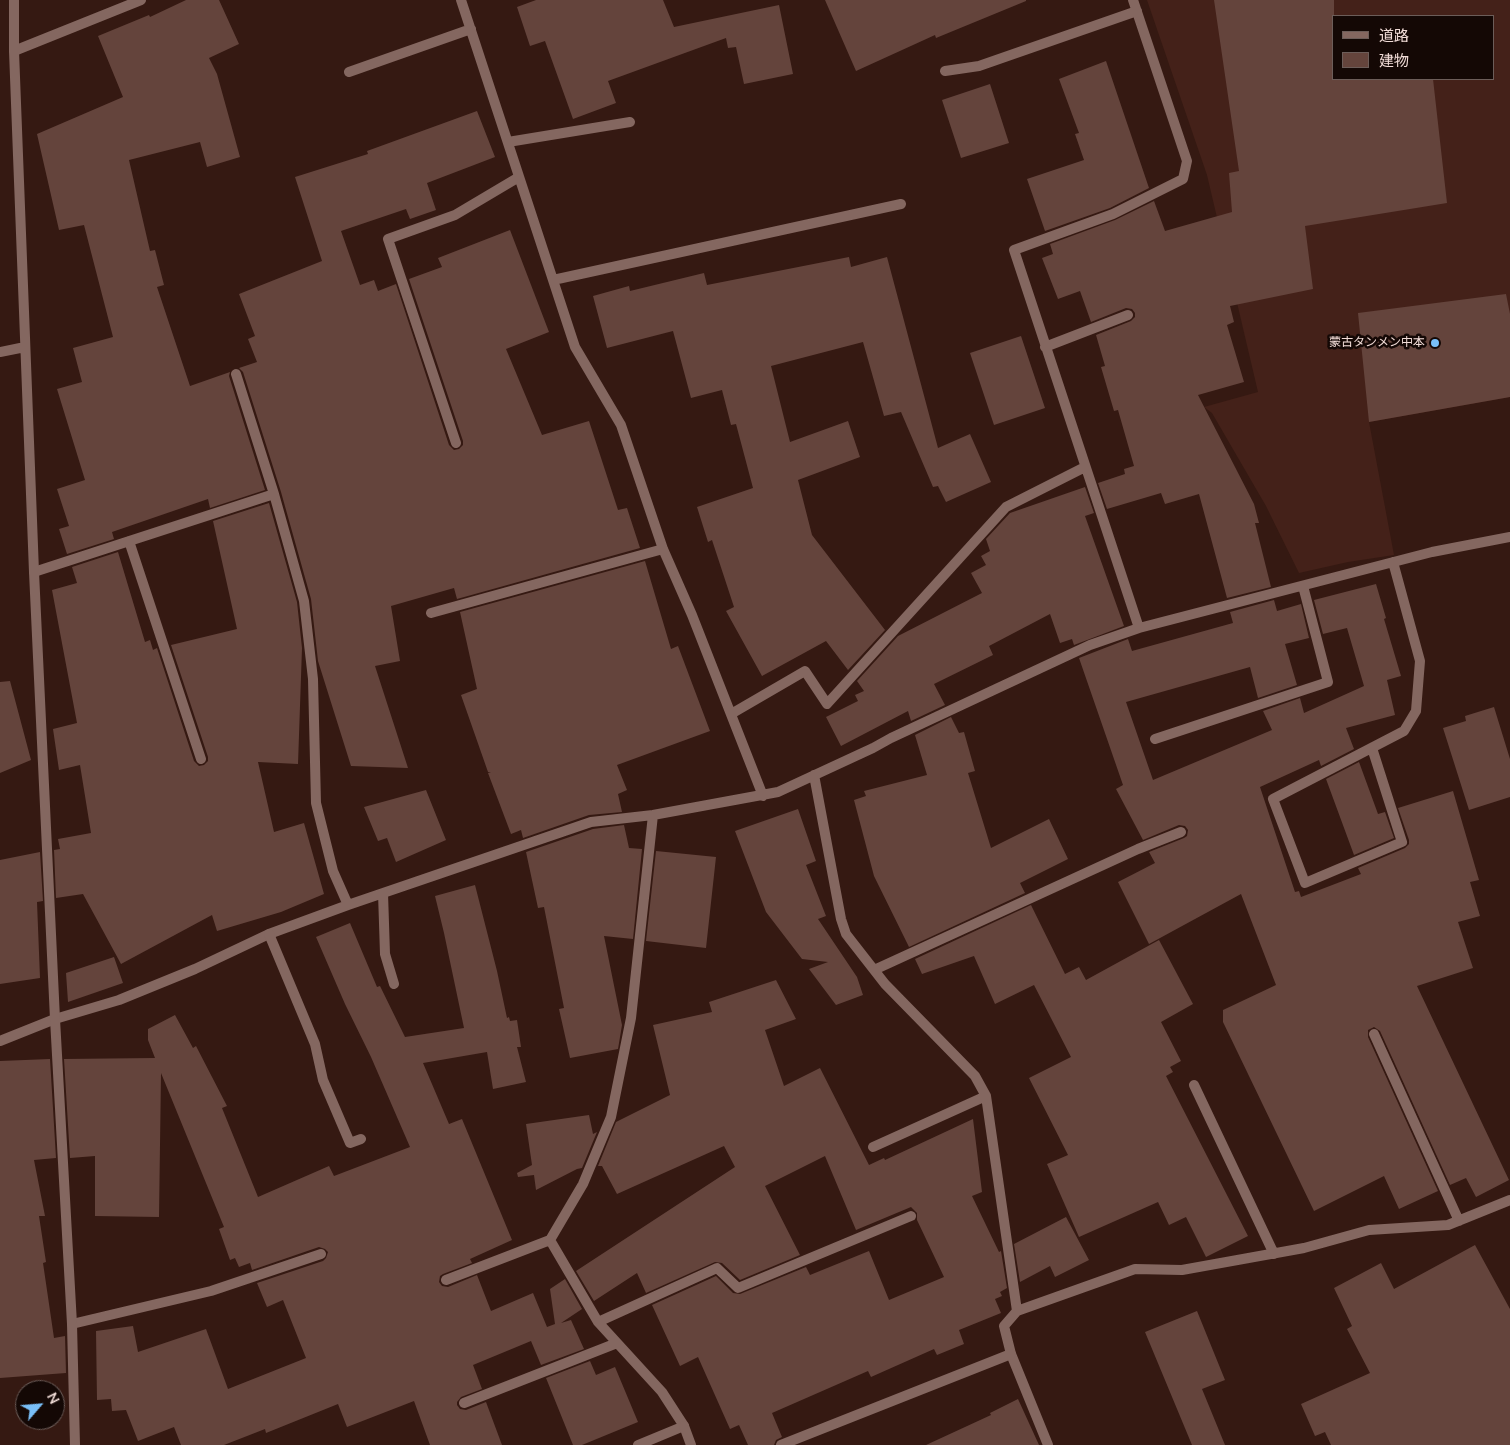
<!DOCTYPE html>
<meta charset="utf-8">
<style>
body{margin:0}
#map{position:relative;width:1510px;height:1445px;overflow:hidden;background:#351912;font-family:"Nunito Sans","Noto Sans JP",sans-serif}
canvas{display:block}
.legend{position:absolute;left:1332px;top:15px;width:162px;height:65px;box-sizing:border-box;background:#140805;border:1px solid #6c5d59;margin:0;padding:6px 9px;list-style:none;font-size:15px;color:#f1dcd7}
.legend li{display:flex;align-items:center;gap:10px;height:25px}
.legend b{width:25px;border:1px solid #6c5d59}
.north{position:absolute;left:15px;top:1380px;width:50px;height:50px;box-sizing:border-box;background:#140805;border:1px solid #6c5d59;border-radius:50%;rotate:63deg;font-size:14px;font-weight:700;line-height:20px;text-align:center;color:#f1dcd7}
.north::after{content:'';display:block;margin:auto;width:18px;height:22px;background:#79bff8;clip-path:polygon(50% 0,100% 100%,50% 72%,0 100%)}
</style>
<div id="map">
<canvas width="1510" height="1445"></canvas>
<ul class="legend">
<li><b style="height:6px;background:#846760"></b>道路</li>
<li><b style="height:14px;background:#64443c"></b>建物</li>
</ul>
<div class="north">N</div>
</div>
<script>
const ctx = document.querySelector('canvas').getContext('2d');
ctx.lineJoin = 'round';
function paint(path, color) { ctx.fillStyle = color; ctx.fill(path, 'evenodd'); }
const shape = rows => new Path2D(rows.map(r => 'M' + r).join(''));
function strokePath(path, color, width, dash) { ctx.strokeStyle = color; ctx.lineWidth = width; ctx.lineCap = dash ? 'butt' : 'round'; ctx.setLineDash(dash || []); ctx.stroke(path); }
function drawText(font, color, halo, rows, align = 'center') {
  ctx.font = font + ' "Nunito Sans","Noto Sans JP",sans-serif'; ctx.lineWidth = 5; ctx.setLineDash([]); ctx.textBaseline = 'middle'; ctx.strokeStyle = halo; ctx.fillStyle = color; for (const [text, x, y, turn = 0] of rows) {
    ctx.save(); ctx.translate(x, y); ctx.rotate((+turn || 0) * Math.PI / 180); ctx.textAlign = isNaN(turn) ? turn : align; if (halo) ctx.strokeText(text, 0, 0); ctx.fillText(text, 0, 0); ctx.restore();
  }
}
const built = shape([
 [1147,0,1510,0,1510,397,1369,422,1394,555,1348,562,1299,573,1266,506,1212,413,1204,407,1258,392,1207,175],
 [1334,16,1494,16,1494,79,1334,79]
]);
const building = shape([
 [186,0,219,0,239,44,209,58,217,74,240,157,207,167,200,142,129,160,150,251,155,250,164,285,157,287,190,386,230,372,229,376,265,490,210,508,208,499,112,532,114,539,67,554,59,529,69,526,57,489,85,480,57,389,82,382,73,348,113,337,84,225,59,230,37,134,123,97,98,36,149,15,150,17],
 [536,0,663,0,674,27,779,5,793,74,744,84,736,47,728,48,726,38,608,81,616,103,573,119,545,41,530,46,517,7],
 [825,0,1026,0,1026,1,936,38,935,35,856,71],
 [1214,0,1334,0,1334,79,1433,79,1447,203,1305,226,1313,289,1230,306,1234,322,1227,325,1244,382,1198,395,1254,504,1259,523,1255,523,1271,587,1227,598,1199,494,1165,504,1161,493,1107,509,1098,483,1125,474,1124,469,1134,466,1118,410,1114,411,1101,367,1105,366,1096,335,1131,321,1135,317,1135,313,1132,309,1126,308,1091,322,1080,291,1058,299,1042,258,1053,254,1050,244,1115,220,1154,201,1165,231,1232,212,1229,173,1239,171],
 [1106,61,1149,188,1110,208,1045,231,1027,179,1084,160,1075,134,1079,133,1059,79],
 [990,84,1009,143,961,158,942,100],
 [477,111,495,157,427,183,436,210,410,219,406,209,341,231,360,285,374,280,378,291,396,284,449,445,454,450,459,449,463,445,463,441,409,279,442,267,438,258,510,230,549,332,506,349,542,435,589,421,618,510,627,508,640,548,457,599,454,588,391,606,400,661,375,666,408,768,351,766,318,661,311,599,281,492,243,372,239,368,257,362,248,339,255,336,239,294,322,261,295,177,368,154,367,151],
 [849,257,851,267,887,257,938,448,970,434,991,482,946,502,938,486,933,487,901,412,884,416,863,342,771,366,790,442,848,421,860,457,798,480,812,535,885,630,848,670,826,641,762,676,726,611,734,607,712,540,708,542,697,507,753,488,736,424,731,425,722,390,691,398,673,331,607,348,593,296,629,286,630,291,704,273,707,285],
 [1506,294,1510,314,1510,397,1369,422,1358,313],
 [1021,336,1045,408,994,425,970,353],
 [1085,487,1094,513,1085,516,1124,626,1074,645,1072,639,1060,643,1050,614,989,646,993,655,934,684,945,705,911,721,908,711,841,746,826,717,858,701,855,695,864,691,857,681,898,636,982,593,971,573,986,565,981,556,990,551,986,539,1010,513],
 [269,503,297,602,302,648,298,764,258,762,274,832,304,823,324,894,281,912,217,931,212,915,121,964,83,894,56,898,54,850,60,849,58,839,91,833,80,765,59,770,53,729,77,723,52,590,77,583,72,567,118,552,145,642,150,640,153,650,157,648,194,761,199,766,204,765,208,761,208,757,171,645,237,629,213,521],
 [645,561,671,649,678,646,710,731,617,765,627,790,618,794,622,812,589,815,523,838,521,830,511,834,488,773,491,772,488,772,461,695,477,689,460,612],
 [1376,584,1386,618,1384,619,1401,676,1387,680,1395,715,1346,728,1354,749,1321,766,1319,760,1260,787,1295,892,1299,891,1301,897,1361,874,1358,868,1405,848,1409,844,1409,840,1398,808,1453,791,1479,880,1470,882,1480,916,1458,922,1473,968,1417,986,1509,1180,1476,1197,1466,1178,1450,1185,1380,1031,1374,1027,1368,1030,1368,1037,1438,1191,1399,1209,1384,1176,1314,1211,1223,1022,1223,1010,1276,985,1241,894,1149,944,1118,882,1155,863,1149,852,1184,838,1187,836,1188,830,1185,826,1179,825,1143,840,1116,789,1123,785,1079,658,1128,639,1132,651,1233,623,1230,612,1274,600,1277,611,1301,604,1309,638,1285,644,1297,685,1258,698,1250,667,1126,702,1153,780,1272,730,1263,711,1300,698,1304,713,1364,686,1347,628,1323,634,1314,600],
 [10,681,31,760,0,773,0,682],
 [1494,707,1510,759,1510,797,1469,810,1443,728,1466,721,1465,716],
 [951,717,959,733,964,732,975,771,968,773,991,848,1049,819,1068,859,1020,883,1025,893,909,947,874,876,854,800,866,796,864,791,927,775,915,735],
 [1359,762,1378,814,1385,812,1394,838,1354,855,1326,779],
 [426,790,446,840,396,862,387,838,378,841,364,807],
 [798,809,816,861,806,865,826,916,818,919,857,977,863,995,836,1005,809,969,828,962,802,959,766,912,735,831],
 [624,825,629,848,642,849,633,939,604,936,622,1025,618,1049,570,1058,559,1009,564,1008,544,907,538,908,526,852,593,829],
 [656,851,716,857,706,948,646,941],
 [40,852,43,901,37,902,40,978,0,984,0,860],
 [475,885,497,971,507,1018,509,1017,510,1021,517,1020,521,1047,517,1047,526,1082,493,1089,487,1052,423,1063,449,1124,462,1119,512,1240,470,1259,472,1263,443,1274,440,1276,439,1282,442,1286,448,1287,477,1275,491,1311,533,1293,547,1327,555,1324,550,1289,565,1279,582,1309,561,1323,571,1320,584,1349,541,1365,531,1341,473,1365,482,1389,461,1397,457,1402,457,1405,460,1409,466,1410,486,1402,502,1445,430,1445,414,1401,347,1427,338,1404,266,1433,265,1429,224,1445,181,1445,174,1427,138,1441,126,1410,112,1411,111,1399,97,1400,96,1331,133,1326,138,1352,206,1329,228,1389,306,1358,283,1300,267,1307,257,1283,323,1261,326,1258,328,1252,325,1249,319,1247,252,1270,250,1263,239,1267,235,1258,230,1260,219,1229,224,1227,161,1073,159,1217,95,1216,95,1156,70,1158,64,1059,155,1058,148,1040,148,1029,175,1015,193,1048,196,1046,227,1106,222,1108,258,1197,329,1166,334,1176,410,1147,371,1057,345,1004,316,937,350,923,377,987,380,986,405,1037,464,1028,444,933,435,896],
 [1031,905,1065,974,1079,967,1086,980,1159,940,1193,1004,1161,1022,1181,1061,1170,1067,1173,1072,1166,1076,1248,1236,1206,1257,1186,1217,1169,1225,1158,1202,1079,1237,1047,1164,1068,1155,1029,1078,1071,1057,1034,985,995,1004,974,956,922,974,915,959],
 [114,957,123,983,68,1002,66,973],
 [776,980,796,1019,765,1030,784,1086,820,1068,869,1165,884,1158,885,1160,973,1119,982,1192,972,1196,999,1252,1001,1251,1007,1288,1000,1292,1002,1296,995,1299,1001,1313,959,1330,964,1344,937,1355,934,1349,871,1377,868,1371,772,1413,782,1437,776,1440,774,1445,748,1445,739,1425,730,1429,698,1357,680,1366,652,1305,716,1276,733,1293,740,1294,806,1267,810,1275,869,1251,889,1300,944,1277,917,1220,917,1213,911,1207,856,1230,825,1156,765,1186,800,1255,740,1280,722,1263,715,1262,646,1293,637,1273,594,1301,576,1271,735,1167,724,1146,617,1194,602,1166,598,1166,616,1122,670,1095,653,1025,712,1012,709,1002],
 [50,1059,56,1158,34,1160,45,1216,39,1216,46,1262,43,1263,54,1338,65,1336,66,1373,0,1378,0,1061],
 [589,1115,593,1134,597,1132,582,1168,577,1169,536,1190,534,1175,518,1177,517,1173,532,1165,526,1124],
 [1066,1217,1089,1260,1055,1277,1050,1266,1020,1282,1014,1244],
 [1475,1245,1510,1309,1510,1445,1331,1445,1325,1432,1315,1436,1301,1404,1370,1373,1347,1329,1352,1326,1334,1288,1381,1263,1394,1289],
 [1197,1311,1225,1380,1202,1389,1225,1445,1192,1445,1145,1332],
 [590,1361,596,1375,615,1367,638,1422,582,1445,573,1445,546,1378],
 [1018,1399,1039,1445,926,1445,991,1415,990,1413]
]);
const lane = shape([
 [461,0,575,347,621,425,663,549,692,615,763,796],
 [1133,0,1187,161,1183,179,1113,214,1014,250,1139,628],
 [14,51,141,0],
 [945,71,979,66,1137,11],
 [349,72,471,29],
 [508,142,630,122],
 [553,280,901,204],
 [1045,347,1128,315],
 [236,374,274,494],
 [456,443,388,239,455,215,519,177],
 [129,541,201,759],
 [34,572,274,494,304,601,313,679,316,803,333,871,348,905],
 [431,613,663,549],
 [731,714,805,671,827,704,1006,507,1085,467],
 [1155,739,1328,682,1303,586],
 [1372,748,1402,842,1305,883,1273,799,1404,731,1416,711,1420,661,1393,562],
 [814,775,841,919,846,934,885,984,975,1076,986,1096,1017,1311],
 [383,893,385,954,394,984],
 [874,970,1138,849,1181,832],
 [1374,1034,1459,1221],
 [0,1041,55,1019,119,1000,195,969,269,934,348,905,591,822,653,815,778,792,873,748,891,738,1090,645,1139,628,1432,552,1510,537],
 [1194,1085,1274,1254],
 [873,1147,986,1096],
 [446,1280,550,1240],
 [598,1322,717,1268,738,1288,911,1216],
 [72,1324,211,1291,321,1254],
 [464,1403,617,1343],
 [638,1445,684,1426,662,1392,598,1322,550,1240,583,1184,611,1117,631,1018,653,815],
 [1048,1445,1011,1354,1004,1326,1017,1311,1135,1269,1182,1270,1304,1248,1369,1230,1448,1225,1510,1200]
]);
const street = shape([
 [14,0,14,51,34,572,55,1019,72,1324,75,1445],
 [0,352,25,347],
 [269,934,315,1044,323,1080,350,1143,361,1139],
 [684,1426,691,1445],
 [781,1445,1011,1354]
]);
const markers = [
 [1435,343,5,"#79bff8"]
];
const poiNames = [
 ["蒙古タンメン中本",1425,343]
];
paint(built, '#442119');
paint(building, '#64443c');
strokePath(lane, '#846760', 10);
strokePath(street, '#846760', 10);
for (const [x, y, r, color] of markers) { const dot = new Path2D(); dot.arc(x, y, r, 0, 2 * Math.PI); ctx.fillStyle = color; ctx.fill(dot); strokePath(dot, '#140805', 2); }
drawText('12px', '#f1dcd7', '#140805', poiNames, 'right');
</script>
